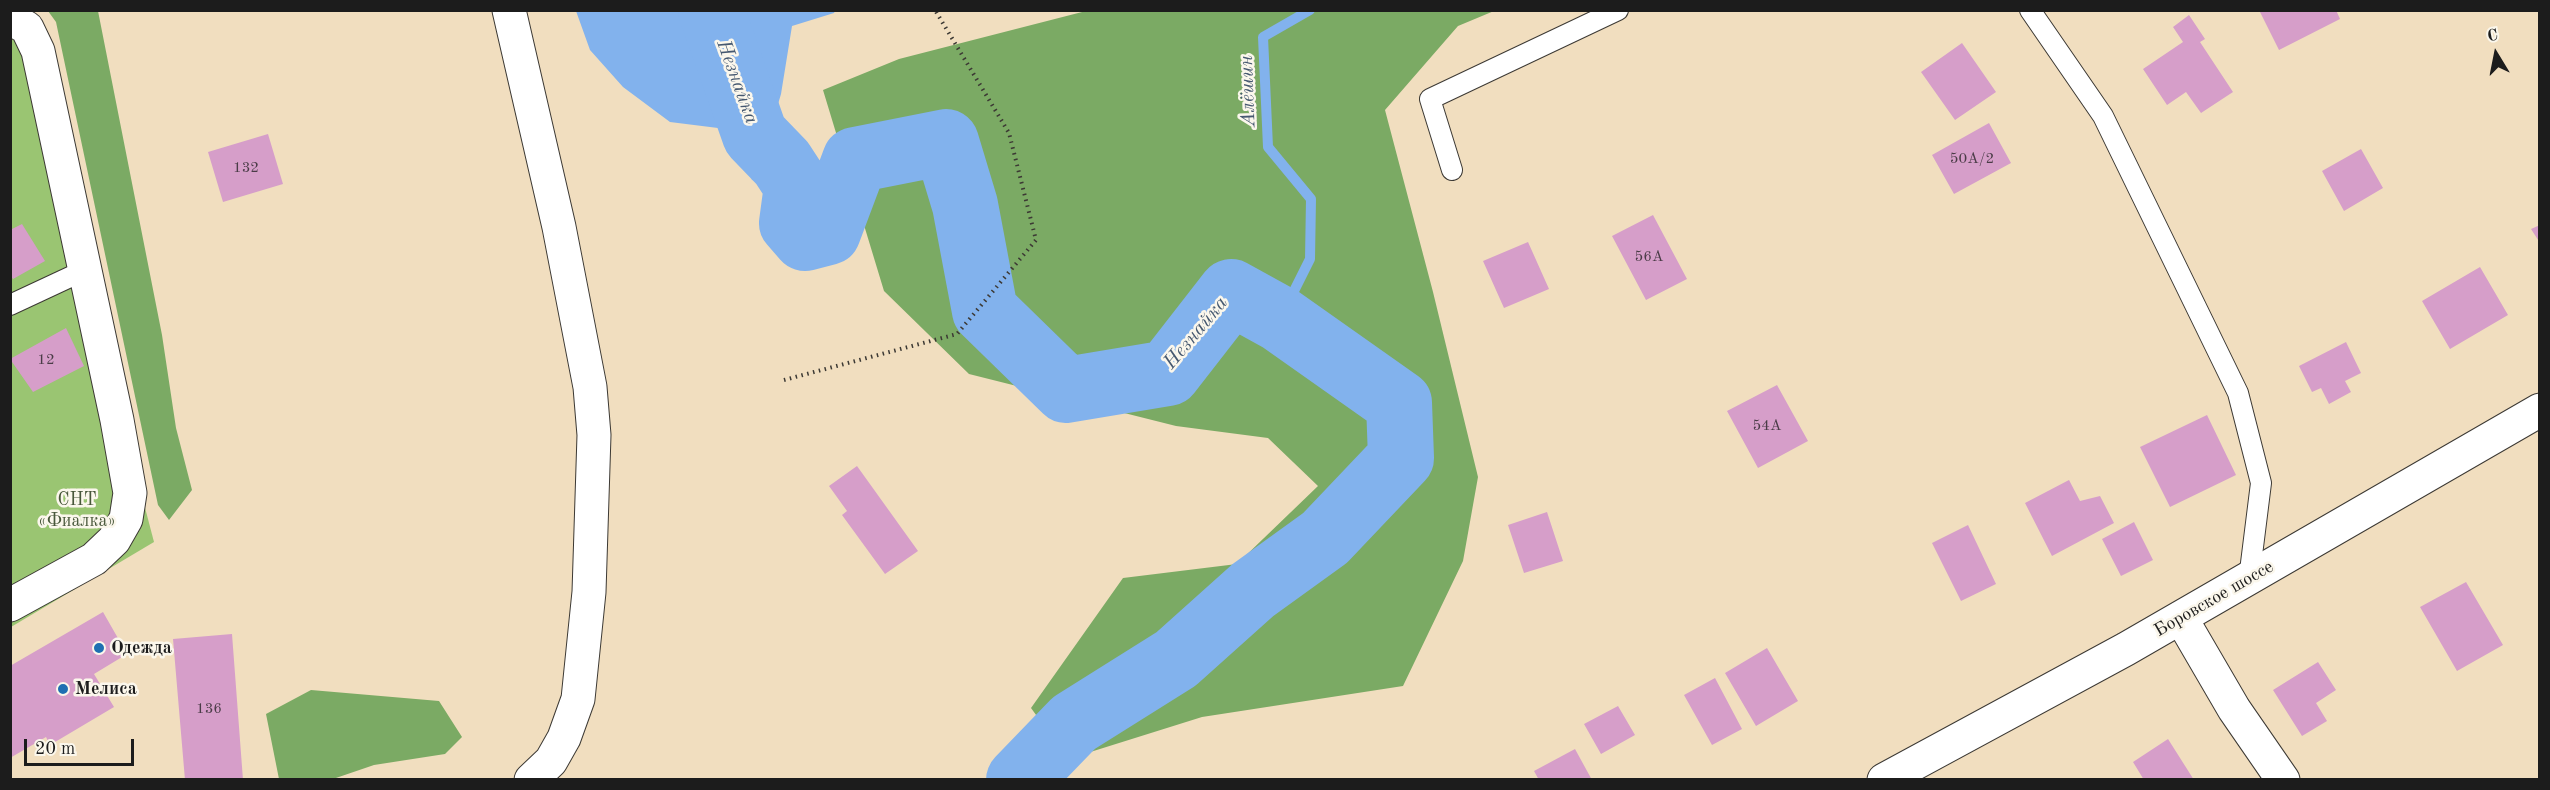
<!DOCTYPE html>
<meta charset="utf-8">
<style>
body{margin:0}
#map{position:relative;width:2550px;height:790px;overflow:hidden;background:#f1debf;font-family:"Old Standard TT",serif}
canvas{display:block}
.frame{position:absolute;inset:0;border:12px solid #1c1c1c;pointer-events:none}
.north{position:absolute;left:2466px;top:24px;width:60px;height:60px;-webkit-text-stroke:4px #fbf7ec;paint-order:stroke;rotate:350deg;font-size:16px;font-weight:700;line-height:24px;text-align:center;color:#1c1c1c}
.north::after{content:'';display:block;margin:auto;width:21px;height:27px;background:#1c1c1c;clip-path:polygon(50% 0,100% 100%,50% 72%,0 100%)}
.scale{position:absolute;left:24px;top:739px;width:110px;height:27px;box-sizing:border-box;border:3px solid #1c1c1c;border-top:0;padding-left:8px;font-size:18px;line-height:21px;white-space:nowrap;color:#1c1c1c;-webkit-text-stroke:4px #fbf7ec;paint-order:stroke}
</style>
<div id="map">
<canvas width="2550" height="790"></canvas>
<div class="frame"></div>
<div class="north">С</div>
<div class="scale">20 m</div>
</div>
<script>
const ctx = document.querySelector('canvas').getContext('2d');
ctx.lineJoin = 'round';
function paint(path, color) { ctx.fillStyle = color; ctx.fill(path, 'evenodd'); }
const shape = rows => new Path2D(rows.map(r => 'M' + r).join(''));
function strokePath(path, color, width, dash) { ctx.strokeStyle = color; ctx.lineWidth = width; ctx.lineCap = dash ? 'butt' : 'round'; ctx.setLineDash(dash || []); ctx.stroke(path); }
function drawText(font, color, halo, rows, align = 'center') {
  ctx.font = font + ' "Old Standard TT",serif'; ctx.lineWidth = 5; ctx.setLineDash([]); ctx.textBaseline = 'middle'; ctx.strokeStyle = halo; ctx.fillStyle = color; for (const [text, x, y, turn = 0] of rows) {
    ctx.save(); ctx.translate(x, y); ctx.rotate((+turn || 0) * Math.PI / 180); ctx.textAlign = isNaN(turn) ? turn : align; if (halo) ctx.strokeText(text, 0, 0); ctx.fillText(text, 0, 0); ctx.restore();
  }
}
const green = shape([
 [10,33,27,57,154,542,11,627]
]);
const forest = shape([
 [48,11,98,11,162,335,176,428,192,490,169,520,158,505,56,22],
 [1086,11,1494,11,1458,26,1385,110,1433,292,1478,477,1463,561,1403,686,1202,717,1068,759,1031,708,1123,578,1237,564,1318,486,1268,438,1176,426,969,374,884,291,823,90,899,59],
 [311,690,439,701,462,737,445,754,374,765,333,779,279,779,266,714]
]);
const water = shape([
 [576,11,835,11,834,13,792,26,781,94,773,121,782,163,797,186,752,180,739,141,718,128,670,122,623,87,590,50]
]);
const stream = shape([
 [1280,319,1310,259,1311,199,1268,147,1263,37,1310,10]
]);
const river = shape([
 [711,10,755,135,782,163,797,186,792,223,805,238,828,232,855,160,946,142,965,205,985,311,1066,390,1168,373,1231,292,1280,319,1399,403,1401,458,1325,538,1253,590,1176,659,1074,723,1019,780]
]);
const building = shape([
 [2259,10,2336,10,2340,19,2279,50],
 [2189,15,2205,39,2200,42,2233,92,2201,113,2186,92,2167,105,2143,69,2183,42,2173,27],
 [1962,43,1996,92,1955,120,1921,72],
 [1989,123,2011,163,1954,194,1932,155],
 [268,134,283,184,223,202,208,152],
 [2361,149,2383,188,2344,211,2322,171],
 [1653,215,1687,279,1646,300,1612,236],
 [22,224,45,261,13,279,10,275,10,230],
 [2540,225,2540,243,2531,229],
 [1528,242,1549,289,1504,308,1483,261],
 [2480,267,2508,315,2450,349,2422,301],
 [66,328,84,366,33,392,10,359],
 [2346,342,2361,373,2345,381,2351,392,2329,404,2321,388,2312,392,2299,366],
 [1777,385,1808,441,1758,468,1727,411],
 [2207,415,2236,475,2170,507,2140,447],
 [857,466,918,551,885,574,842,515,847,511,829,486],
 [2069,480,2080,501,2100,496,2114,523,2052,556,2025,503],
 [1547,512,1563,561,1524,573,1508,525],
 [2134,522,2153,560,2121,576,2102,539],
 [1968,525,1996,584,1961,601,1932,543],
 [2466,582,2503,645,2457,671,2420,607],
 [103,612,127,654,94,674,114,707,50,745,46,737,10,758,10,666],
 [232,634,243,780,185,780,173,639],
 [1767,648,1798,701,1756,726,1725,673],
 [2318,662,2336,690,2316,703,2327,721,2302,736,2273,690],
 [1715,678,1742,729,1712,745,1684,695],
 [1618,706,1635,735,1601,754,1584,724],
 [2168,739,2194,780,2144,780,2133,762],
 [1575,749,1592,780,1539,780,1534,771]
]);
const path = shape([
 [784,380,957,334,1036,240,1009,133,935,10]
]);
const lane = shape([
 [2030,10,2103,116,2238,393,2261,483,2249,579],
 [1452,170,1430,99,1618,10],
 [10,305,85,270]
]);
const street = shape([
 [509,10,559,227,590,387,594,435,589,592,578,699,564,738,551,761,531,780],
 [10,18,27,28,38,51,117,420,130,493,126,519,114,540,94,559,10,605],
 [2181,618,2234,709,2283,780]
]);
const secondary = shape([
 [1884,780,2126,649,2540,410]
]);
const markers = [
 [99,648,6,"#1f6fb2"],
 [63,689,6,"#1f6fb2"]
];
const numberNames = [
 ["50А/2",1972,159],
 ["132",246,168],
 ["56А",1649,257],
 ["12",46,360],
 ["54А",1767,426],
 ["136",209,709]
];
const parkNames = [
 ["СНТ",77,500],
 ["«Фиалка»",77,521]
];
const streetNames = [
 ["Боровское шоссе",2214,599,-30]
];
const poiNames = [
 ["Одежда",111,648],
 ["Мелиса",75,689]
];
const waterNames = [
 ["Незнайка",737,82,70],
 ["Алёшин",1248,91,-92],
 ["Незнайка",1196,333,-50]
];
paint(green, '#9ac572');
paint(forest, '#7baa64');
paint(water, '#82b2ed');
strokePath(stream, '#82b2ed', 10);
strokePath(river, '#82b2ed', 66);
paint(building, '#d69ec9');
strokePath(lane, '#3c3934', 22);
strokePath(street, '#3c3934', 35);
strokePath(secondary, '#3c3934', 35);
strokePath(path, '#3c3934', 4, [1.5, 4.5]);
strokePath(lane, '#fff', 20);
strokePath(street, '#fff', 33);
strokePath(secondary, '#fff', 33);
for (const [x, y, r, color] of markers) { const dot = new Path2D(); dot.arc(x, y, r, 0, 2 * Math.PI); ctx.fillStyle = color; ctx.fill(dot); strokePath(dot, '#fbf7ec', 2); }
drawText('15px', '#4a3c47', null, numberNames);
drawText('18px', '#48573a', '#fbf7ec', parkNames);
drawText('18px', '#1c1c1c', '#fbf7ec', streetNames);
drawText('bold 18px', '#1c1c1c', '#fbf7ec', poiNames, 'left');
drawText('italic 20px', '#455870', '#fbf7ec', waterNames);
</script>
